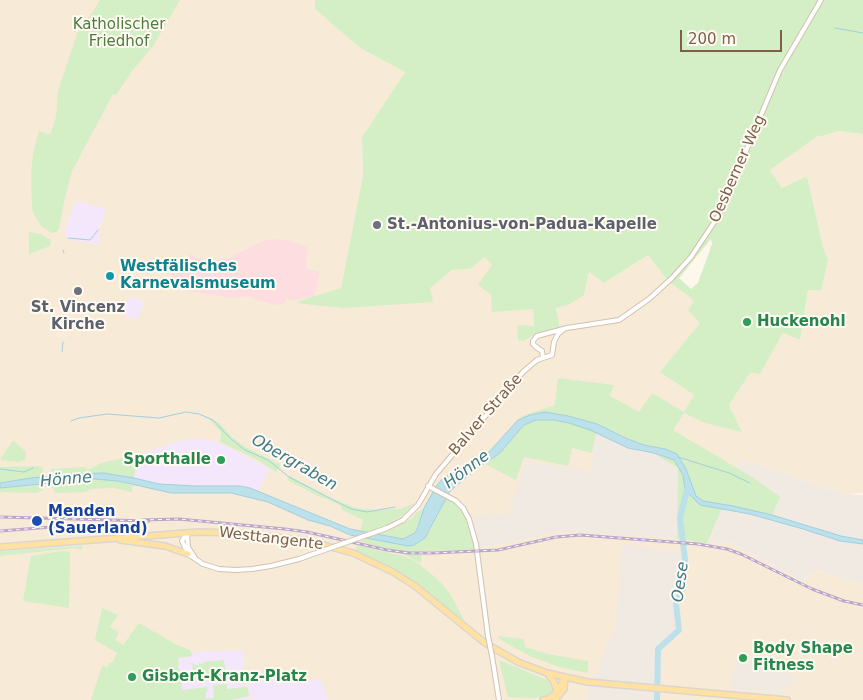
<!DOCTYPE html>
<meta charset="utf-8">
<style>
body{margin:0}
#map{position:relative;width:863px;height:700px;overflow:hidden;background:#fef8eb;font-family:"DejaVu Sans",sans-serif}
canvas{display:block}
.scale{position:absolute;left:680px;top:30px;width:102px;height:22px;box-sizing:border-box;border:2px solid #7d5f4a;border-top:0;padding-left:6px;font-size:15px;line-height:18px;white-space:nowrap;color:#7d5f4a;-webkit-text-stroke:4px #fffbf3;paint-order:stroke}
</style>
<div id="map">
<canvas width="863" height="700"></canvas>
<div class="scale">200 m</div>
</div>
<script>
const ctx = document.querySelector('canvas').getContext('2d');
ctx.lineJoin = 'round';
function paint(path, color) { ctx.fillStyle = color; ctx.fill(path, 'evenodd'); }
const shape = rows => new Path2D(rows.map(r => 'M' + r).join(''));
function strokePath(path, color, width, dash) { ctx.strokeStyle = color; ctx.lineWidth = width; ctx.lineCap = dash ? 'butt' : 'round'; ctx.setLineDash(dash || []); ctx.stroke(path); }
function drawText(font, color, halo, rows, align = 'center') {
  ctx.font = font + ' "DejaVu Sans",sans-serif'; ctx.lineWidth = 4; ctx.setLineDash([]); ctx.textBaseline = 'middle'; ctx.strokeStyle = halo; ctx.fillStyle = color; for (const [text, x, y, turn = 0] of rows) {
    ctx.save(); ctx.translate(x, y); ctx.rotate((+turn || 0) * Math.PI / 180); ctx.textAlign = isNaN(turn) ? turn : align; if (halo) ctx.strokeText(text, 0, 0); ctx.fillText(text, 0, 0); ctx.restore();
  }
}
const residential = shape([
 [0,0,315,0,315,9,360,48,405,72,362,137,363,175,341,288,314,296,296,303,433,302,429,288,452,270,470,269,485,257,533,308,534,326,517,326,531,337,537,334,560,327,556,307,584,295,589,272,604,283,648,255,668,281,692,299,693,303,689,310,700,323,661,372,694,395,684,413,741,431,729,405,750,373,760,374,783,333,800,340,808,290,828,260,823,247,807,176,782,188,770,170,819,135,821,137,838,131,863,134,863,493,844,494,741,459,708,543,730,542,802,581,817,570,863,584,863,700,0,700]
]);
const commercial = shape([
 [55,306,61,307,61,309,72,312,71,316,76,318,72,327,69,327,66,339,55,336,59,317,48,314,46,316,46,309,49,310]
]);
const industrial = shape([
 [596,434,630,449,655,454,678,468,677,539,560,531,480,548,473,517,494,514,508,516,525,461,591,471],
 [741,459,844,494,863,495,863,584,817,570,802,581,730,542,708,543],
 [623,544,682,553,682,583,674,601,678,626,657,646,653,700,588,700,589,690,616,625],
 [754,657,771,665,797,678,779,693,731,689,736,659,739,660,746,664,749,664]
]);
const education = shape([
 [76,201,106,209,100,227,99,245,68,239,65,236,67,223],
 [130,296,145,303,136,320,122,314],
 [198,438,218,442,270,469,258,491,250,488,159,484,134,478,136,456,175,442],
 [190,650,194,652,244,650,244,686,250,700,184,700,177,665,179,665,178,658,193,656],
 [247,679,321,680,328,700,253,700,247,687]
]);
const medical = shape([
 [270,239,288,240,307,247,306,269,320,272,314,296,292,301,287,298,283,304,275,305,256,300,251,296,232,298,194,292,177,287,172,281,172,268,183,271,189,254,199,259,216,260,229,258,261,242]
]);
const green = shape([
 [100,0,180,0,153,46,132,71,116,95,113,94,72,171,64,201,59,229,56,232,52,233,42,227,35,216,32,209,31,172,33,153,39,131,50,135,56,117,58,91,77,34,94,10],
 [315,0,863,0,863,134,838,131,820,137,819,135,770,170,782,188,807,176,823,247,828,260,821,290,808,290,800,340,783,333,760,374,750,373,729,405,742,432,705,423,684,413,673,430,752,477,780,497,772,515,724,504,707,543,677,539,678,468,655,454,644,445,597,424,568,416,545,412,522,418,522,416,555,405,558,378,614,385,610,396,639,412,652,393,684,412,694,395,660,372,700,323,688,310,693,303,692,299,668,281,648,255,604,283,589,272,584,295,570,304,556,308,560,327,537,334,523,341,518,340,517,325,534,326,533,309,492,312,491,294,478,285,492,265,485,257,470,269,452,270,430,288,433,302,343,308,295,303,314,296,341,288,363,175,362,137,405,72,360,48,315,9],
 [711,239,712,244,698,283,691,289,679,278],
 [29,232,40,234,51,240,50,246,29,254],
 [207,417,219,423,233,438,245,447,281,465,276,472,256,459,220,442,221,432],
 [536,420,554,420,569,423,596,432,592,453,572,448,568,466,524,457,516,480,485,464,494,457,524,425],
 [13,440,26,452,26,459,19,462,0,460],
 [137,455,134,478,104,473,74,474,51,476,51,469,86,467,86,469,90,469,101,463],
 [38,466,43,468,43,477,0,483,0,467],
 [290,476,328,497,356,508,375,510,400,509,415,503,404,514,392,522,366,533,360,532,363,520,342,510,341,506,325,498,322,498,287,480],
 [94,479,118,481,133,486,132,492,114,488,90,489,86,492,56,493,50,485,50,483,60,481],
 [42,485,42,490,37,493,0,492,0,488],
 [447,497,461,508,468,520,476,550,422,551,421,563,405,555,360,542,368,538,408,546,414,545,420,541,430,531],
 [424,508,418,527,410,537,403,539,376,535,395,528,413,518,417,512],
 [357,545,403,556,415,561,435,577,444,586,452,597,464,620,448,611,401,573,381,562,355,551],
 [83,546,81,550,75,548,0,556,0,551],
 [62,551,70,552,69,608,23,601,31,556],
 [102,608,118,615,110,627,119,633,115,640,123,645,139,623,177,645,190,650,193,656,178,658,179,665,177,665,180,671,182,690,207,687,208,691,206,692,206,698,214,698,213,685,227,684,227,689,247,687,249,696,231,700,91,700,102,666,108,667,109,663,113,662,117,653,95,640],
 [497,636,524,639,525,647,548,654,588,661,588,673,559,667,530,656,504,642],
 [224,660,226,677,194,679,193,671,190,671,193,670,192,664,190,663,193,663,194,665,199,665,199,663,203,664,203,662],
 [499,660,547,680,552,685,553,691,548,696,535,698,508,697]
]);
const water = shape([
 [545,412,568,416,597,424,628,439,644,445,665,449,677,454,686,469,696,496,703,501,733,506,772,515,841,536,863,540,863,544,840,541,803,529,750,514,700,505,685,490,683,475,674,460,654,453,628,448,590,430,569,423,554,420,536,420,524,425,500,453,479,467,450,491,425,538,414,545,408,546,350,535,330,526,308,520,268,502,231,493,171,493,118,481,94,479,0,488,0,483,31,478,74,474,104,473,134,478,159,484,195,486,240,486,250,488,350,529,403,539,415,533,418,527,424,508,437,485,443,478,489,452,518,420,530,415,545,412]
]);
const stream = shape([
 [835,28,863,33],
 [68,238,90,240,98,230],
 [63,250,64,253],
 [69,311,70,309],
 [62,352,63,342],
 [71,421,79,418,107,414,159,418,186,412,199,414,213,420,230,438,245,450,268,460,289,477,351,509,367,512,395,507],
 [678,457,729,473,750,483],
 [0,469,24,472,33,468]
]);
const river = shape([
 [657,700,658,649,679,630,676,603,684,586,685,559,680,518,688,486]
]);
const tertiary = shape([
 [543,357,542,351,536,347,533,344,533,341,537,336,567,328,619,320,649,299,672,278,691,257,719,215,780,70,821,0],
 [428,486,456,501,463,508,469,519,476,544,488,636],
 [403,520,418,505,436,474,523,372,537,360,552,355,554,342,558,334,563,330],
 [187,533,188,547,195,558],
 [186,534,182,541,188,554,203,564,219,569,236,570,252,569,271,566,299,559],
 [492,656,499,700]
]);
const primary = shape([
 [120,540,165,546,188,554],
 [0,547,199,532,239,533,309,541,353,553,393,572,415,586,485,643,518,662,547,673,588,682,787,700],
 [548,674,554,682,557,691],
 [543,700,548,699,555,694,565,678],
 [555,700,564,689,565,678]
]);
const rail = shape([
 [0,517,149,521],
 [142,520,179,519,285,529,307,532,387,550,409,553,433,553,498,550,556,537,580,535,698,544,727,549,741,554,812,589,844,601,863,605],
 [0,531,77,525]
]);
const tertiaryBridge = shape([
 [299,559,387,528,403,520],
 [488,636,492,656]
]);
const markers = [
 [377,225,5,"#6b7280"],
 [110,276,5,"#0f9aa8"],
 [78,291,5,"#6b7280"],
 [747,322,5,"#2e9e5b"],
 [221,460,5,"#2e9e5b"],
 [37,521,6,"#1a4fb4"],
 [743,658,5,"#2e9e5b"],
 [132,677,5,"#2e9e5b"]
];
const parkNames = [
 ["Katholischer",119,25],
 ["Friedhof",119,42]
];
const streetNames = [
 ["Oesberner Weg",738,169,-66],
 ["Balver Straße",486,415,-49],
 ["Westtangente",271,539,7]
];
const worshipNames = [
 ["St.-Antonius-von-Padua-Kapelle",387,225],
 ["St. Vincenz",78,308,"center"],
 ["Kirche",78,325,"center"]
];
const cultureNames = [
 ["Westfälisches",120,267],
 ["Karnevalsmuseum",120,284]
];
const leisureNames = [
 ["Huckenohl",757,322],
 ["Sporthalle",211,460,"right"],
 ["Body Shape",753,649],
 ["Fitness",753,666],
 ["Gisbert-Kranz-Platz",142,677]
];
const transitNames = [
 ["Menden",48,512],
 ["(Sauerland)",48,529]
];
const waterNames = [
 ["Obergraben",294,463,30],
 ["Hönne",467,470,-37],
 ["Hönne",66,480,-5],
 ["Oese",681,582,-82]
];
paint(residential, '#f7ebd8');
paint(commercial, '#ffeade');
paint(industrial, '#f0eae3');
paint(education, '#f5e7fb');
paint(medical, '#fddddf');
paint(green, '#d4eec6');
paint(water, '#bce1eb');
strokePath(water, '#a1d0de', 1);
strokePath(stream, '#a1d0de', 1);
strokePath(river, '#bce1eb', 6);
strokePath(tertiary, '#d3c1ae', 6);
strokePath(primary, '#ddd5d0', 8);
strokePath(tertiary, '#fff', 4);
strokePath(primary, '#ffe2a1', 5);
strokePath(rail, '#bca6cb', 3);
strokePath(rail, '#fffbf3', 1, [4]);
strokePath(tertiaryBridge, '#d3c1ae', 6, []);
strokePath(tertiaryBridge, '#fff', 4);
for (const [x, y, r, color] of markers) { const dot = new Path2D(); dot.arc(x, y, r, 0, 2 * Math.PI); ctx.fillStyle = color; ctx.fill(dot); strokePath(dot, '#fffbf3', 2); }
drawText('15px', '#4c7d3d', '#fffbf3', parkNames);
drawText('15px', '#7d5f4a', '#fffbf3', streetNames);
drawText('bold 15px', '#5b616d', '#fffbf3', worshipNames, 'left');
drawText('bold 15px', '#0d838f', '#fffbf3', cultureNames, 'left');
drawText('bold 15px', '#27864d', '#fffbf3', leisureNames, 'left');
drawText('bold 15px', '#164399', '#fffbf3', transitNames, 'left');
drawText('italic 16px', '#3e798b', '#fffbf3', waterNames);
</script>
